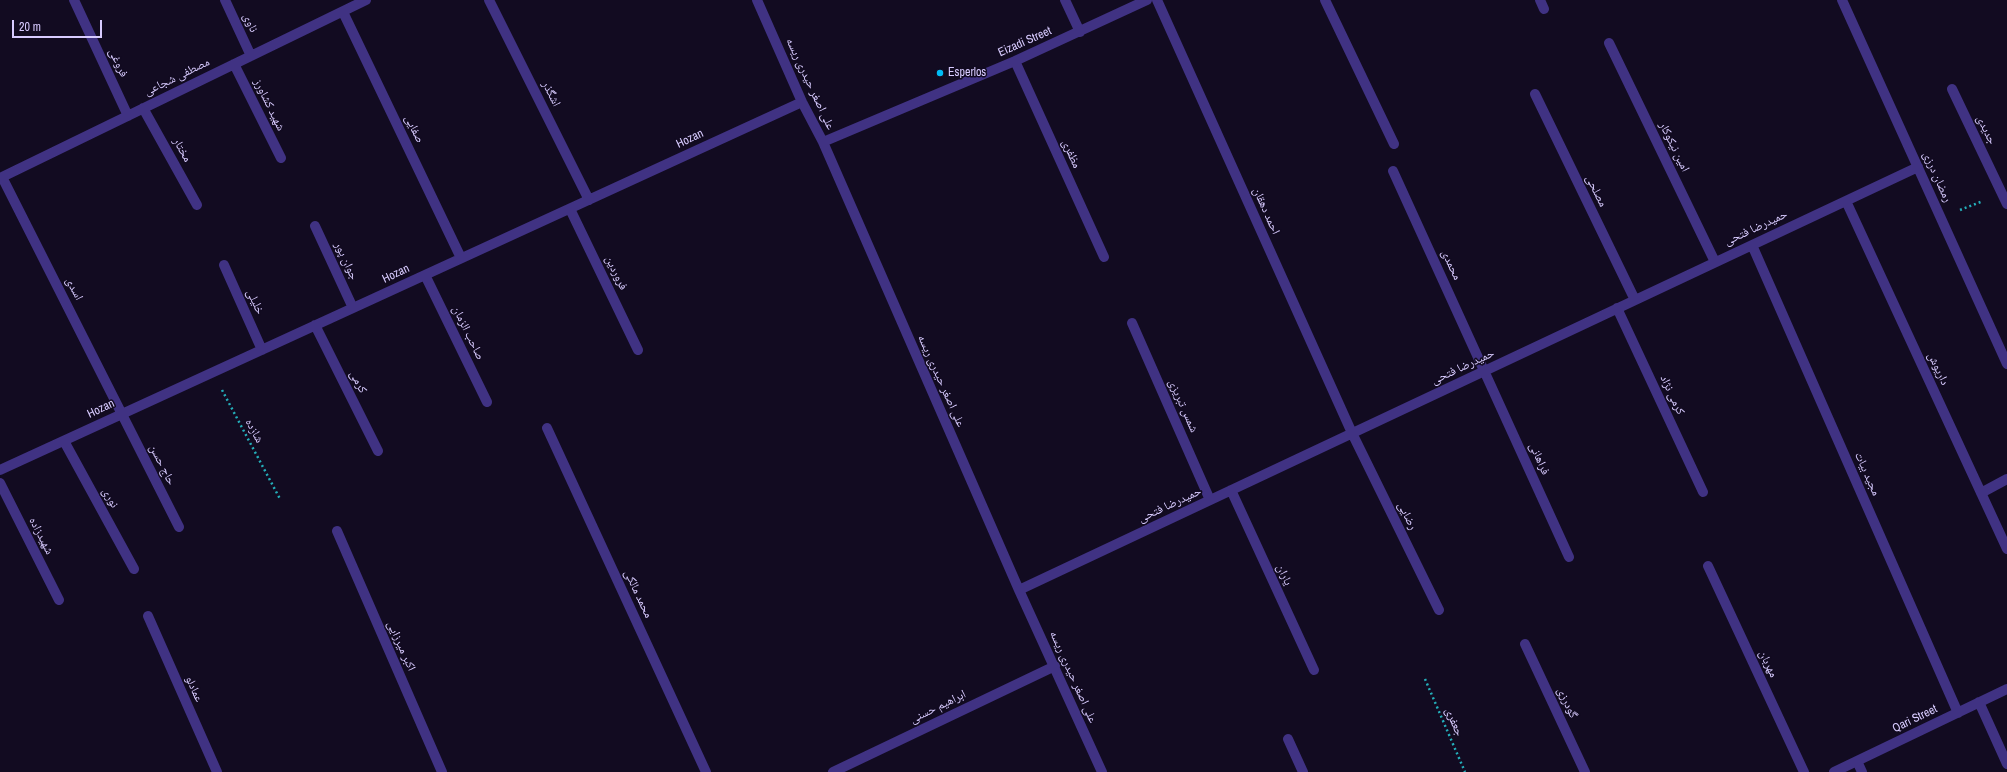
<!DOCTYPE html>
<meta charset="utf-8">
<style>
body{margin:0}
#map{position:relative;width:2007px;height:772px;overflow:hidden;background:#120b21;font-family:"Archivo Narrow",sans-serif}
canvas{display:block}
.scale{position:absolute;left:12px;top:20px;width:90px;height:18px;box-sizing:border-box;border:2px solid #d8cbff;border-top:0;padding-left:5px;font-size:12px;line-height:14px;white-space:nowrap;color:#d8cbff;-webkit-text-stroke:3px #120b21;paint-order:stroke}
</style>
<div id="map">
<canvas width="2007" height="772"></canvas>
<div class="scale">20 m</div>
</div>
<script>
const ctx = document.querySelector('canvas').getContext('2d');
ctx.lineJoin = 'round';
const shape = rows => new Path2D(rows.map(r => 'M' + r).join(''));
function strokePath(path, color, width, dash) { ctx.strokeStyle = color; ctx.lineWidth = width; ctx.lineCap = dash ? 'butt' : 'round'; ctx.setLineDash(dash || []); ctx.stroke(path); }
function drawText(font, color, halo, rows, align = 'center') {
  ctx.font = font + ' "Archivo Narrow","Noto Naskh Arabic",sans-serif'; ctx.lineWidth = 3; ctx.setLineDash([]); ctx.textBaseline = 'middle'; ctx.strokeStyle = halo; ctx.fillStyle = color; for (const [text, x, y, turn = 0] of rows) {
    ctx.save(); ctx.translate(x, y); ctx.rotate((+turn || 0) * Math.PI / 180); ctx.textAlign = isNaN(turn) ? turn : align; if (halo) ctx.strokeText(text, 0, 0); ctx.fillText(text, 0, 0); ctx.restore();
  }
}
const path = shape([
 [1960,210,1983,201],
 [222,390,280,499],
 [1425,679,1465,772]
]);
const minor = shape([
 [74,0,128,116],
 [225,0,251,56],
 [489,0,589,200],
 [757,0,802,102,823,142,1019,590,1102,772],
 [1065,0,1080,32],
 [1157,0,1352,433,1439,610],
 [1325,0,1394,144],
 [1540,0,1544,9],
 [1842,0,2007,364],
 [343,12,461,258],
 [1609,43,1715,262],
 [1015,61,1104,257],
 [234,64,281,158],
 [1952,89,2007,204],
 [1535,94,1635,300],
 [143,108,197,205],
 [823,142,1015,61,1147,0],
 [1393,171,1569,557],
 [2,177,179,527],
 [0,178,366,0],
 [1846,201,2007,549],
 [570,209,638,350],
 [315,226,353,308],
 [1752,245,1958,713],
 [224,265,262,350],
 [425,275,487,402],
 [1617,308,1703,492],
 [1132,323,1210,500],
 [315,325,378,451],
 [547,428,706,772],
 [64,441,134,569],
 [0,470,802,102],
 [0,483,59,600],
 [1231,490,1314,670],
 [1981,493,2007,479],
 [337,531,442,772],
 [1708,566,1804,772],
 [1019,590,1918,167],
 [148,616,217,772],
 [1525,644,1585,772],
 [1979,702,2007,764],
 [1288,739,1303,772],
 [1857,761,1862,772],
 [833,772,1055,666],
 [1834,772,2007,689]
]);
const markers = [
 [940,73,4,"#00bcf6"]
];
const streetNames = [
 ["ناوی",250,23,65],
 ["Eizadi Street",1025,42,-24],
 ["فروغی",118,63,65],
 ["مصطفی شجاعی",177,77,-26],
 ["علی اصغر حیدری ریسه",810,84,65],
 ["اشگذر",551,94,63],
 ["شهید کشاورز",269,105,64],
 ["صفایی",414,129,64],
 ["جدیدی",1986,130,64],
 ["Hozan",690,139,-25],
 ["امین نیکوکار",1674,147,64],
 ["مختار",182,150,61],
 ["مظفری",1071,154,66],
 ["رمضان درزی",1937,177,66],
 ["مصلحی",1596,191,64],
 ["احمد دهقان",1266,211,66],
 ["حمیدرضا فتحی",1756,228,-25],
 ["جوان پور",346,261,65],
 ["محمدی",1451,265,65],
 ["فروردین",616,273,64],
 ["Hozan",396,274,-25],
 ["اسدی",74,289,63],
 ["خلیلی",255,302,65],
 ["صاحب الزمان",468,333,64],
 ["حمیدرضا فتحی",1463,367,-25],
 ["داریوش",1938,369,65],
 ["علی اصغر حیدری ریسه",941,381,66],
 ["کرمی",358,382,63],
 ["کرمی نژاد",1672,395,65],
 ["شمس تبریزی",1183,406,66],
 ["Hozan",101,409,-25],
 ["شازده",254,431,62],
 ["فراهانی",1539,459,66],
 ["حاج حسن",162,465,63],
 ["مجید بیات",1867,474,66],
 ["نوری",110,498,61],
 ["حمیدرضا فتحی",1170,505,-25],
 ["رضایی",1407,516,64],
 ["شهیدزاده",41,536,63],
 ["یاران",1284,575,65],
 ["محمد مالکی",638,594,65],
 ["اکبر میرزایی",401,646,66],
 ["مهربان",1768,664,65],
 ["علی اصغر حیدری ریسه",1073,677,66],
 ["عمادلو",194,689,66],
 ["گودرزی",1567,703,65],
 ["ابراهیم حسنی",938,707,-26],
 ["Qari Street",1915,719,-26],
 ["جعفری",1454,722,67]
];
const poiNames = [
 ["Esperlos",948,73]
];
strokePath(path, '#24aeb9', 2.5, [2, 3]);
strokePath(minor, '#403283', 10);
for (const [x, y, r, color] of markers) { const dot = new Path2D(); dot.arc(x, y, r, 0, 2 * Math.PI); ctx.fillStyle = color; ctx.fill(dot); strokePath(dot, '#120b21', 1.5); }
drawText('12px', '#d8cbff', '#120b21', streetNames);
drawText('12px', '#d8cbff', '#120b21', poiNames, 'left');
</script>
